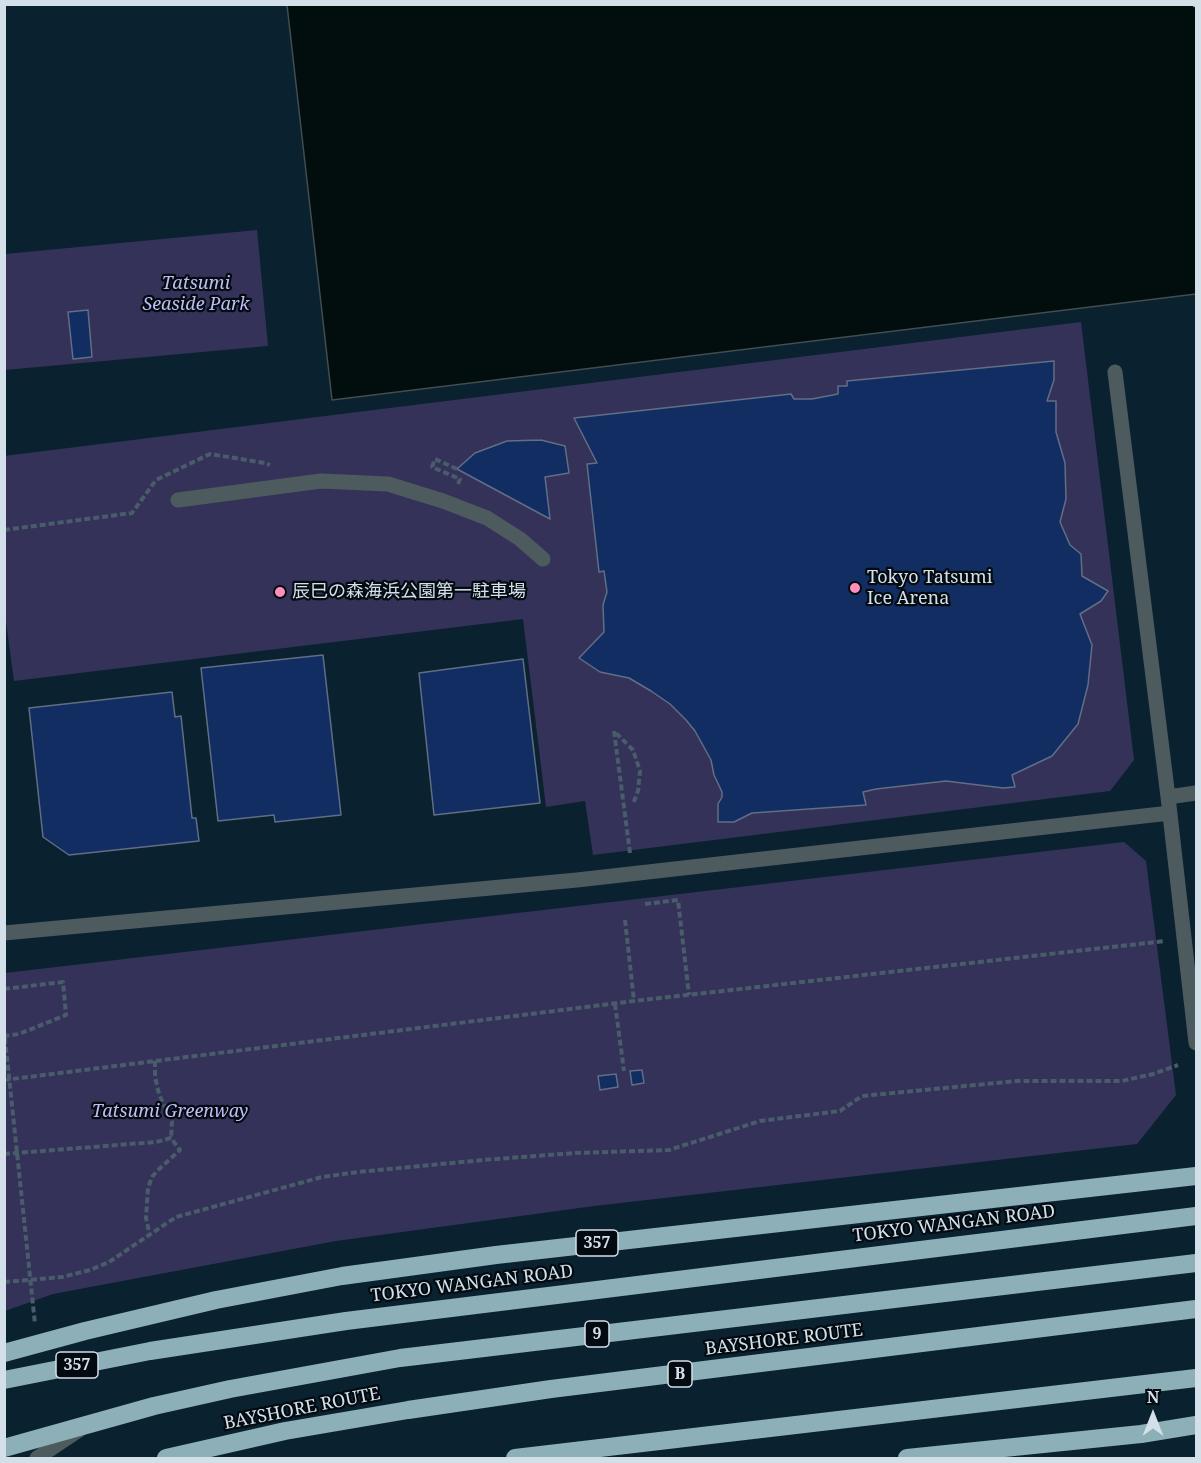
<!DOCTYPE html>
<meta charset="utf-8">
<style>
body{margin:0}
#map{position:relative;width:1201px;height:1463px;overflow:hidden;background:#0a2130;font-family:"Noto Serif",serif}
canvas{display:block}
.frame{position:absolute;inset:0;border:6px solid #d3e0ea;pointer-events:none}
.north{position:absolute;left:1123px;top:1385px;width:60px;height:60px;-webkit-text-stroke:4px #030a10;paint-order:stroke;rotate:0deg;font-size:16px;font-weight:700;line-height:24px;text-align:center;color:#d3e0ea}
.north::after{content:'';display:block;margin:auto;width:21px;height:27px;background:#d3e0ea;clip-path:polygon(50% 0,100% 100%,50% 72%,0 100%)}
</style>
<div id="map">
<canvas width="1201" height="1463"></canvas>
<div class="frame"></div>
<div class="north">N</div>
</div>
<script>
const ctx = document.querySelector('canvas').getContext('2d');
ctx.lineJoin = 'round';
function paint(path, color) { ctx.fillStyle = color; ctx.fill(path, 'evenodd'); }
const shape = rows => new Path2D(rows.map(r => 'M' + r).join(''));
function strokePath(path, color, width, dash) { ctx.strokeStyle = color; ctx.lineWidth = width; ctx.lineCap = dash ? 'butt' : 'round'; ctx.setLineDash(dash || []); ctx.stroke(path); }
function drawText(font, color, halo, rows, align = 'center') {
  ctx.font = font + ' "Noto Serif","Noto Sans JP",serif'; ctx.lineWidth = 4.5; ctx.setLineDash([]); ctx.textBaseline = 'middle'; ctx.strokeStyle = halo; ctx.fillStyle = color; for (const [text, x, y, turn = 0] of rows) {
    ctx.save(); ctx.translate(x, y); ctx.rotate((+turn || 0) * Math.PI / 180); ctx.textAlign = isNaN(turn) ? turn : align; if (halo) ctx.strokeText(text, 0, 0); ctx.fillText(text, 0, 0); ctx.restore();
  }
}
const green = shape([
 [257,230,268,346,5,370,5,254],
 [1081,322,1134,760,1110,791,593,855,585,801,546,807,523,619,14,681,4,607,4,456],
 [1124,842,1146,861,1176,1095,1137,1144,594,1206,336,1241,53,1294,5,1311,5,973]
]);
const water = shape([
 [287,5,1196,5,1196,294,332,400,287,5]
]);
const building = shape([
 [88,310,92,357,73,359,68,312,88,310],
 [1054,361,1054,380,1047,401,1056,401,1056,432,1065,463,1066,499,1060,522,1070,545,1081,554,1082,576,1108,591,1101,601,1080,614,1092,645,1088,685,1078,724,1052,756,1012,775,1015,787,1003,788,946,781,876,789,863,792,866,805,752,813,734,822,718,822,718,804,722,797,722,792,714,775,711,760,695,731,686,720,670,704,651,691,629,678,600,672,579,658,604,632,603,605,607,592,604,571,599,572,587,464,597,463,574,418,791,394,794,399,812,399,838,394,838,386,847,386,847,381,1054,361],
 [541,440,565,446,569,473,545,477,550,519,457,469,475,453,507,441,541,440],
 [323,655,341,815,275,822,274,815,218,821,201,668,323,655],
 [523,659,540,803,434,815,419,673,523,659],
 [172,692,175,717,181,716,192,818,196,818,199,841,69,855,43,837,29,708,172,692],
 [642,1070,644,1083,632,1085,630,1071,642,1070],
 [616,1074,618,1087,600,1090,598,1076,616,1074]
]);
const path = shape([
 [457,469,435,459,432,467,460,479,458,484],
 [4,530,132,513,156,480,210,454,265,463,270,465],
 [630,853,614,731,633,750,640,771,638,791,633,804],
 [645,904,678,900,689,995],
 [625,920,634,1001],
 [4,989,63,982,66,1015,19,1034,5,1036],
 [615,1004,624,1071],
 [4,1029,35,1324],
 [155,1061,155,1077,159,1094,172,1122,171,1138],
 [4,1080,634,1001,1165,941],
 [4,1154,156,1142,171,1138,180,1150,157,1171,152,1177,148,1188,146,1218,150,1236],
 [4,1282,62,1277,90,1270,109,1262,176,1217,322,1177,358,1172,483,1160,575,1153,669,1150,760,1121,840,1111,862,1096,1017,1081,1122,1081,1153,1074,1178,1065]
]);
const minor = shape([
 [1115,372,1168,797,1196,1043],
 [178,500,321,481,388,484,443,501,487,518,520,539,543,559],
 [1168,797,1196,793],
 [4,933,577,880,1170,813],
 [37,1458,79,1430]
]);
const highway = shape([
 [4,1353,85,1331,216,1300,342,1276,496,1255,1196,1176],
 [4,1380,150,1351,346,1321,1196,1216],
 [4,1448,154,1406,230,1389,400,1358,1196,1263],
 [166,1458,285,1431,408,1410,551,1389,1196,1309],
 [515,1458,1196,1378],
 [907,1458,1141,1434,1196,1425]
]);
const rail = shape([
 [1195,4,1196,10]
]);
const markers = [
 [855,588,6,"#ff8eb9"],
 [280,592,6,"#ff8eb9"]
];
const shields = [
 [597,1243,42],
 [597,1334,24],
 [77,1365,42],
 [680,1374,24]
];
const shieldNames = [
 ["357",597,1243],
 ["9",597,1334],
 ["357",77,1365],
 ["B",680,1374]
];
const parkNames = [
 ["Tatsumi",196,284],
 ["Seaside Park",196,305],
 ["Tatsumi Greenway",170,1112]
];
const poiNames = [
 ["Tokyo Tatsumi",867,578],
 ["Ice Arena",867,599],
 ["辰巳の森海浜公園第一駐車場",292,592]
];
const streetNames = [
 ["TOKYO WANGAN ROAD",954,1224,-7],
 ["TOKYO WANGAN ROAD",472,1284,-7],
 ["BAYSHORE ROUTE",784,1340,-7],
 ["BAYSHORE ROUTE",302,1409,-11]
];
paint(green, '#35325a');
paint(water, '#020e0d');
strokePath(water, '#414d4f', 1.5);
paint(building, '#122d62');
strokePath(building, '#616e85', 1.5);
strokePath(path, '#485c6a', 4, [6, 3]);
strokePath(minor, '#4d5b5e', 15);
strokePath(highway, '#8cafb8', 18);
strokePath(rail, '#96a6b2', 4.5, [3, 6]);
for (const [x, y, r, color] of markers) { const dot = new Path2D(); dot.arc(x, y, r, 0, 2 * Math.PI); ctx.fillStyle = color; ctx.fill(dot); strokePath(dot, '#030a10', 2); }
for (const [x, y, w] of shields) { const box = new Path2D(); box.roundRect(x - w / 2, y - 13, w, 26, 4.5); ctx.fillStyle = '#030a10'; ctx.fill(box); strokePath(box, '#d3e0ea', 1.5); }
drawText('bold 16px', '#d3e0ea', null, shieldNames);
drawText('italic 18px', '#bfbdf5', '#030a10', parkNames);
drawText('18px', '#d3e0ea', '#030a10', poiNames, 'left');
drawText('18px', '#d3e0ea', '#030a10', streetNames);
</script>
